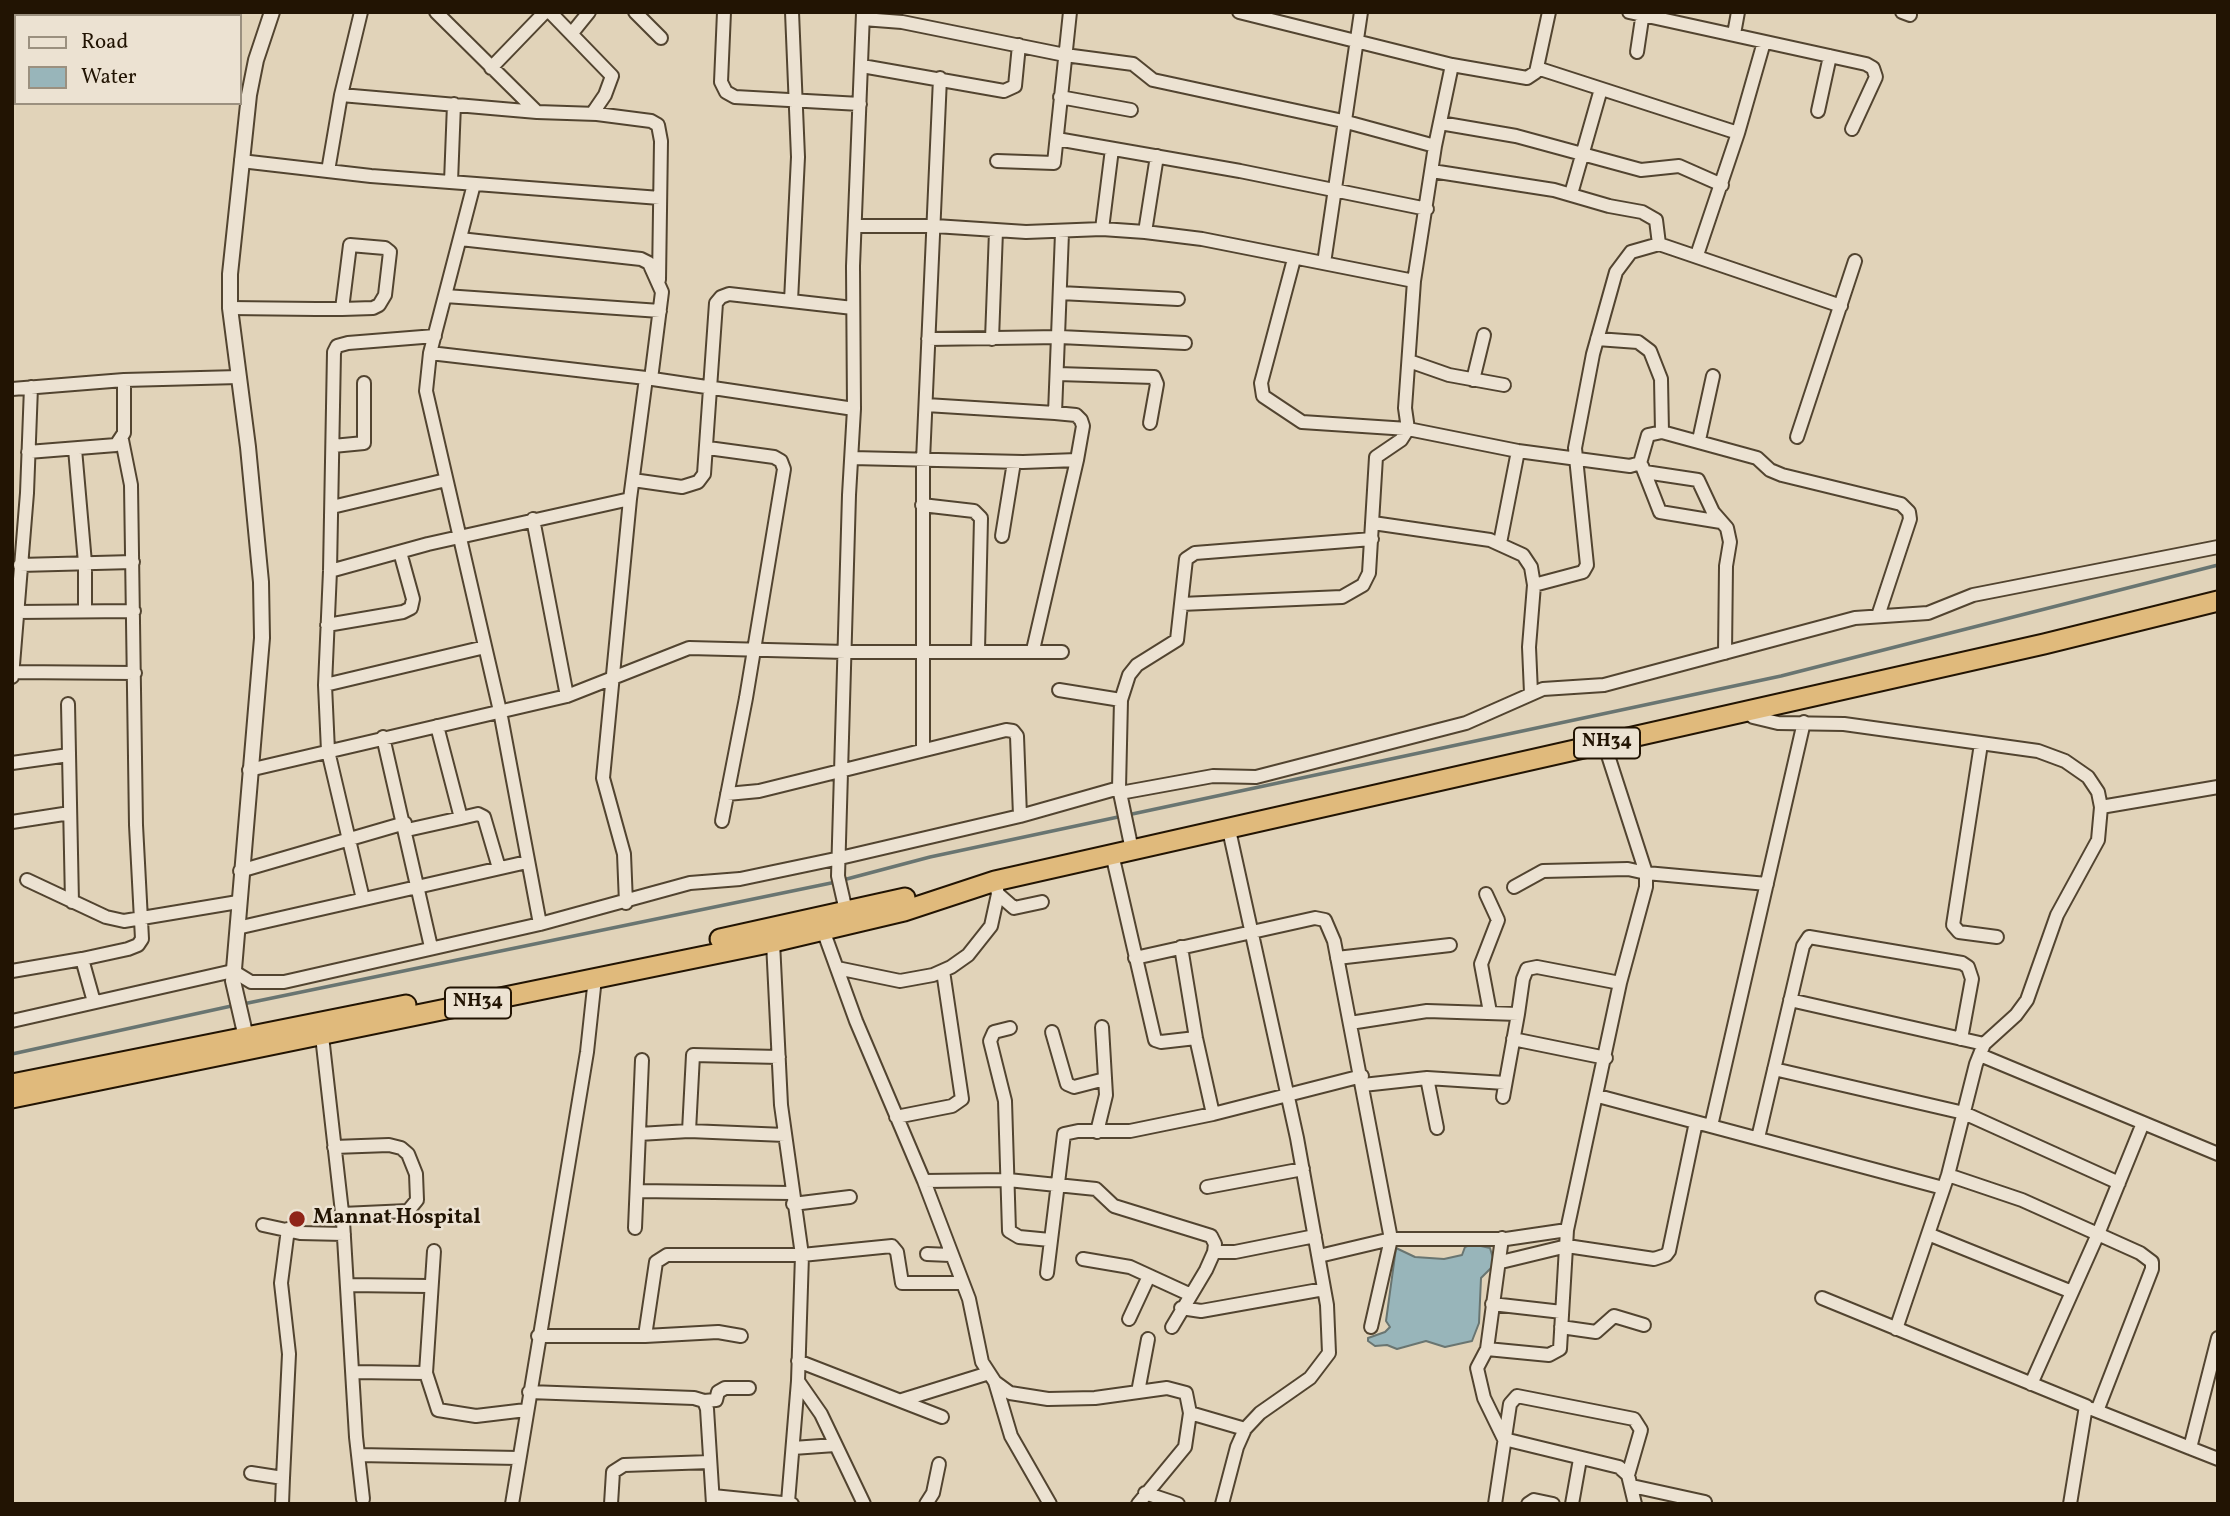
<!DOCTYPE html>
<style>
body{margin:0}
#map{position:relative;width:2230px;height:1516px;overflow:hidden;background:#e1d3b9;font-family:Vollkorn,serif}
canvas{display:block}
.frame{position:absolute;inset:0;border:14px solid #221403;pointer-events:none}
.legend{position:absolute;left:14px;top:14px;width:228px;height:91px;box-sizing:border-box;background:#ece2d2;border:2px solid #9b907f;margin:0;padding:9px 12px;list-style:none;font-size:21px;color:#221403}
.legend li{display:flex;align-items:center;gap:14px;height:35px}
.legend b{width:35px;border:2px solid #9b907f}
</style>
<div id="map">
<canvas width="2230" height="1516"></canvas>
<div class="frame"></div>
<ul class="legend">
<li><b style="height:9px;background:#ece2d2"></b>Road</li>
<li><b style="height:19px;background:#98b5ba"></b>Water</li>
</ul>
</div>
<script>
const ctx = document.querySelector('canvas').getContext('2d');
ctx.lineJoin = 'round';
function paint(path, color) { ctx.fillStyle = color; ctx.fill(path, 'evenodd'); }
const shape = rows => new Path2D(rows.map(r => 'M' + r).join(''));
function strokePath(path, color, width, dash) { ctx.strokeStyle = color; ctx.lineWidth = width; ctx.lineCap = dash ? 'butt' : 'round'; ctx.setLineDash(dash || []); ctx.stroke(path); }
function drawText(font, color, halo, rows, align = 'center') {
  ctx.font = font + ' Vollkorn,serif'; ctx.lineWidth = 5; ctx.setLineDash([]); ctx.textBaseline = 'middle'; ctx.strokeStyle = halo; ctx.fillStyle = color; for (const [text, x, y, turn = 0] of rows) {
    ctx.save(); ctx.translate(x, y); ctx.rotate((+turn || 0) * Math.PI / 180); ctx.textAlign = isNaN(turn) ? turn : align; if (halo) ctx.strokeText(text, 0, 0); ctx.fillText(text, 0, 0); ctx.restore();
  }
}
const water = shape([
 [1472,1244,1490,1248,1493,1258,1492,1267,1481,1278,1479,1323,1472,1341,1445,1347,1426,1341,1397,1349,1387,1345,1375,1346,1368,1341,1368,1338,1385,1332,1390,1327,1386,1321,1396,1248,1415,1257,1444,1259,1462,1255,1465,1247,1472,1244]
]);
const stream = shape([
 [843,880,930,857,1781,676,2218,565],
 [243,1004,836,882],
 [12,1054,236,1005]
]);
const minor = shape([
 [436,12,537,112],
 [550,12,612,76,605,95,592,114],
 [635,12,661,38],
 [724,12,721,82,726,92,735,97,860,104],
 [1239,12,1452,65,1527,78,1536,72,1549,12],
 [1629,12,1866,64,1873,68,1876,77,1852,129],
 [1902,12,1910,15],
 [91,16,92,12],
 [166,16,167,12],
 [863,19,902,22,1065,55,1133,64,1153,80,1343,121,1435,146,1414,281,1405,408,1408,429,1518,451,1630,466,1640,463,1648,435,1662,432,1757,458,1770,470,1782,475,1901,504,1909,512,1910,519,1878,616],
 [572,33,589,12],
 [1734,34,1738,12],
 [1637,52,1643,12],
 [862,66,1004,91,1015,86,1019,45],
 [491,68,545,12],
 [1537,68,1738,133,1697,255],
 [12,76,16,76],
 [341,95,537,112,597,114,651,121,658,125,661,141,659,280],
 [1060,97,1131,110],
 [1818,111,1830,56],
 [1440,123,1516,136,1641,170,1679,166,1722,185],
 [1738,133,1764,42],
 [1057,139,1240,171,1427,209],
 [1435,146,1452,65],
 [241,161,371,176,660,198],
 [997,161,1054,163,1070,12],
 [328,171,341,95,361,12],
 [1432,171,1554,190,1609,206,1642,212,1656,220,1659,244],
 [451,182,454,104],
 [474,184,430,353,426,391,500,711,540,924],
 [1571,194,1601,89],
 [855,226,935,226,1026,232,1102,229,1145,232,1202,239,1414,281],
 [1102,229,1112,149],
 [1145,232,1157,156],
 [460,239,641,259,649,263,662,292,651,379],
 [1324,263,1361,12],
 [1060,293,1178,299],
 [445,296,660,311],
 [791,301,798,157,792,12],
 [230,308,316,309,342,309,373,308,379,305,385,295,390,252,385,248,350,245,342,309],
 [928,339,1060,337,1185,343],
 [992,339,996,231],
 [1597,339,1638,342,1650,351,1661,379,1662,432],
 [430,353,646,378,854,409],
 [1409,361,1449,375,1504,385],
 [1058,374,1154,377,1157,384,1150,423],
 [1473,380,1484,335],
 [12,389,124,380,239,377],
 [926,405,1055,413,1076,415,1081,420,1083,426,1077,460,1033,650],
 [1055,413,1062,233],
 [1797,437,1855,261],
 [1699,440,1713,376],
 [333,446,364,443,364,383],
 [708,448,774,457,781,461,784,469,746,698,722,821],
 [75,449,85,563,85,611],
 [28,452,116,445,124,433,124,380],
 [852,458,1023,462,1077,460],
 [1642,466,1660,512,1721,522],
 [1645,472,1698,480,1713,512,1727,528,1730,542,1726,566,1725,653],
 [633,480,682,487,698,482,704,474,716,303,721,297,729,294,853,308],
 [922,505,974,511,981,518,978,650],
 [332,507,446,480],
 [533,519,567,696],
 [1373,523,1490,540,1523,555,1531,567,1534,585,1529,647,1531,693],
 [1002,536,1014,462],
 [1500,543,1518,451],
 [20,565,133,562],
 [330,571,428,544,630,499],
 [1534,585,1583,572,1587,565,1575,448,1593,354,1616,272,1631,252,1659,244,1841,306],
 [1181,604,1342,597,1363,585,1369,573,1376,457,1401,440,1408,429,1302,422,1263,396,1261,383,1294,259],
 [16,612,134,611],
 [327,625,403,612,411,608,413,599,400,552],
 [13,672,135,673],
 [12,677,27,493,31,387],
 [325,685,485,647],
 [1059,690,1121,700],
 [68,704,72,902],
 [1746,710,1753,717,1778,723,1844,724,2038,751,2065,761,2088,777,2098,792,2101,807,2098,840,2057,915,2027,1000,2016,1015,1984,1044,1976,1064,1948,1175,1896,1329],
 [383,737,431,947],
 [1981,744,1953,925,1959,932,1997,937],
 [923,749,923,460,940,78],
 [12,763,69,755],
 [249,770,567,696,689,648,846,652,1062,652],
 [1120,793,1213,776,1256,777,1466,723,1543,689,1604,685,1855,618,1928,613,1973,595,2218,547],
 [727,794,759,791,1006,730,1013,731,1017,736,1020,816],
 [2101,807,2218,787],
 [461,818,478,814,484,817,499,868],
 [12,822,70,813],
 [407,830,461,818,437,726],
 [1132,850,1119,788,1121,700,1129,675,1137,665,1177,640,1186,559,1195,553,1372,539],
 [1112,854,1155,1040,1161,1042,1196,1038],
 [240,871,405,823],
 [27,880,106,917,124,921,238,902],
 [1514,887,1543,871,1628,869,1646,873,1767,884],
 [998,894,1014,908,1042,902],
 [1486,894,1498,920,1481,964,1490,1012],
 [363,899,328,751,325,685,330,571,334,352,337,346,348,343,435,336],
 [626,903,624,854,603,778,630,499,646,378],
 [846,911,838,876,849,495,854,409,853,266,863,13],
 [237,928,527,862],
 [823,930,856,1021,924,1181,969,1299,982,1362,995,1382,1010,1393,1048,1399,1095,1398,1167,1388,1186,1393,1190,1413,1185,1447,1138,1504],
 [773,942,781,1105,802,1255,798,1381,788,1502],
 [1181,947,1196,1038,1213,1114],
 [1135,958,1315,918,1325,920,1334,941,1391,1239,1371,1327],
 [1337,958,1450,945],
 [82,959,128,949,138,945,142,939,136,825,131,485,122,440],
 [837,968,900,981,933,975,951,967,968,955,991,926,998,894,995,881],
 [12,971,82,959,94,1002],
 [1790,1000,1984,1044],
 [12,1021,233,971,251,982,284,982,540,924,690,883,740,879,840,858,1020,816,1119,788],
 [1350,1023,1427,1011,1518,1014,1523,979,1527,969,1537,967,1620,983],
 [1010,1028,994,1032,990,1041,1005,1101,1009,1231,1019,1237,1050,1240],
 [1052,1032,1067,1084,1074,1087,1105,1079],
 [322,1036,343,1221,356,1437,363,1499],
 [1513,1039,1606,1058],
 [1980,1055,2218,1154],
 [1774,1069,1964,1113,2119,1183],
 [1427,1078,1437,1128],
 [1363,1085,1427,1078,1505,1083],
 [1598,1096,1943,1188],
 [1503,1097,1518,1014],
 [896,1117,952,1106,962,1099,943,971],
 [1711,1126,1804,722],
 [689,1131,693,1055,779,1057],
 [1097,1132,1106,1095,1102,1027],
 [639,1134,689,1131,785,1135],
 [1758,1138,1803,946,1809,937,1962,963,1968,967,1972,979,1961,1039],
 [334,1147,389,1145,401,1148,408,1154,416,1174,417,1200,408,1211,342,1214],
 [1948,1175,2022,1200,2140,1253,2152,1262,2152,1269,2097,1411],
 [924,1181,1008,1180,1096,1189,1114,1206,1211,1236,1215,1244,1214,1252,1206,1270,1172,1327],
 [1207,1187,1303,1169],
 [637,1191,791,1193],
 [793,1204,850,1197],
 [263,1225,300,1233,344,1234],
 [635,1228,642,1060],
 [1928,1234,2072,1292],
 [1502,1238,1487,1349,1477,1368,1484,1398,1504,1439,1619,1467,1628,1475,1635,1504],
 [434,1251,426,1373,438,1410,476,1416,526,1410],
 [1214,1252,1235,1252,1315,1236],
 [927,1254,950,1255],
 [1319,1256,1391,1239,1506,1239,1567,1230],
 [1083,1259,1130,1267,1191,1295],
 [1501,1262,1567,1246,1654,1259,1666,1255,1669,1251,1696,1122],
 [1047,1273,1064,1134,1078,1131,1130,1131,1213,1114,1362,1076],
 [348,1285,428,1286],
 [1822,1298,2086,1406,2070,1504],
 [1492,1304,1562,1312],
 [1181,1308,1201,1311,1324,1289],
 [1129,1319,1149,1276],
 [1561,1327,1596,1332,1614,1316,1644,1325],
 [538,1336,645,1336,718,1332,741,1336],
 [645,1336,656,1262,667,1255,802,1255,892,1246,897,1252,902,1283,962,1283],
 [1487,1349,1549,1355,1560,1349,1567,1230,1620,983,1646,887,1646,873,1604,743],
 [798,1361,942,1417],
 [353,1372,426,1373],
 [798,1381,821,1414,864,1504],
 [995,1382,1011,1436,1050,1504],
 [2031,1384,2098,1234,2143,1123],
 [529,1392,694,1398,704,1401,707,1409,713,1504],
 [1138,1392,1148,1339],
 [902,1400,989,1373],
 [704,1401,716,1400,718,1392,725,1388,749,1388],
 [2092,1409,2190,1448,2218,1338],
 [1190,1413,1245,1429],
 [793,1448,835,1445],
 [2190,1448,2218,1459],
 [358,1455,518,1458],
 [251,1473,283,1478,282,1504],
 [283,1478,289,1354,281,1283,288,1229],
 [1632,1486,1705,1502],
 [1145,1493,1178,1504],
 [713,1496,792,1504],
 [512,1504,587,1052,595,978],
 [611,1504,613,1472,624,1465,710,1462],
 [926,1504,933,1493,939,1464],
 [1222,1504,1237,1447,1245,1429,1260,1413,1310,1378,1329,1353,1327,1305,1297,1138,1229,830],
 [1495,1504,1510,1404,1517,1396,1634,1419,1641,1430,1628,1475],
 [1528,1504,1534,1500,1553,1504],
 [1572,1504,1580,1459]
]);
const tertiary = shape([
 [248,1046,233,981,262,638,261,582,248,447,230,308,230,274,249,95,256,60,272,12]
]);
const trunk = shape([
 [720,939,905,898],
 [12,1084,406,1005],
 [12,1098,773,942,904,911,995,881,2044,644,2218,601]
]);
const markers = [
 [297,1219,9,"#8f2418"]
];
const shields = [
 [1607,743,66],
 [478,1003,66]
];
const shieldNames = [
 ["NH34",1607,743],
 ["NH34",478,1003]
];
const poiNames = [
 ["Mannat Hospital",313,1219]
];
paint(water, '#98b5ba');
strokePath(water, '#697571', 2);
strokePath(stream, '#697571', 3.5);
strokePath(minor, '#524430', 16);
strokePath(tertiary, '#524430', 18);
strokePath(trunk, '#221403', 23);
strokePath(minor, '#ece2d2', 12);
strokePath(tertiary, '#ece2d2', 14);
strokePath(trunk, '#e0ba7c', 19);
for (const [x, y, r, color] of markers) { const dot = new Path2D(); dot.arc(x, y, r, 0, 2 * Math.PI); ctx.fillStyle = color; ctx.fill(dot); strokePath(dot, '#ece2d2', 2.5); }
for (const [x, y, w] of shields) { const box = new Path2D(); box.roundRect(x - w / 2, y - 15.5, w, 31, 5); ctx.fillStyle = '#ece2d2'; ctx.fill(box); strokePath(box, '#221403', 2); }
drawText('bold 19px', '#221403', null, shieldNames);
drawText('bold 21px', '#221403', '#ece2d2', poiNames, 'left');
</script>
